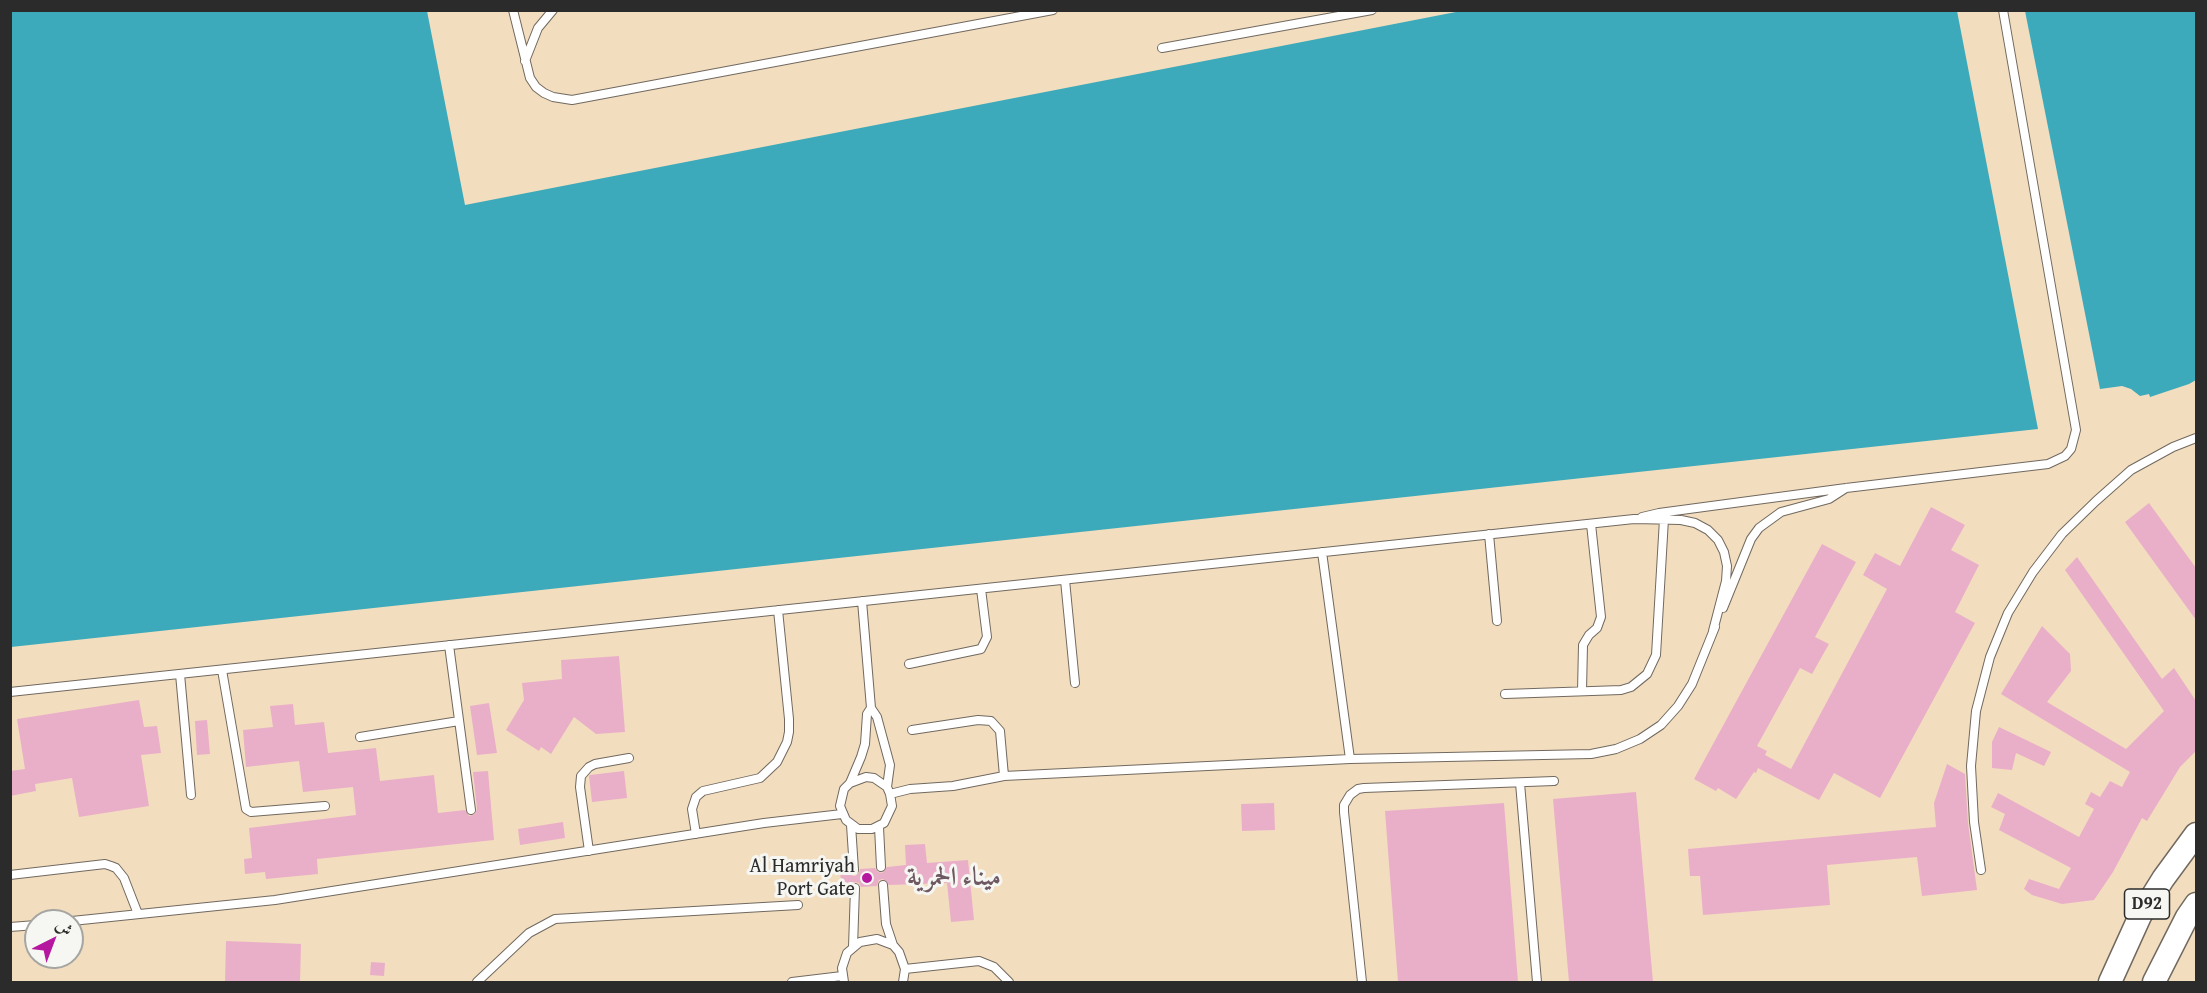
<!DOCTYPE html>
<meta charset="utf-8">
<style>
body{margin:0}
#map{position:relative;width:2207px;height:993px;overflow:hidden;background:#f2ddbf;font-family:"Gentium Book Plus",Amiri,serif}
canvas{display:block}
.frame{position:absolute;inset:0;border:12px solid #2b2b2b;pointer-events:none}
.north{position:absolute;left:24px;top:909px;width:60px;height:60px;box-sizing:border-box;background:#f6f6f2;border:2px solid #a5a5a2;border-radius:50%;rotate:42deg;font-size:16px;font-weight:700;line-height:24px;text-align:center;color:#2b2b2b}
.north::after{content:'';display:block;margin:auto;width:21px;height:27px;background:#b5179e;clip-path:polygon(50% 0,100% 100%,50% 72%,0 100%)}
</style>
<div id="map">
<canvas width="2207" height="993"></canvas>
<div class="frame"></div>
<div class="north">ش</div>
</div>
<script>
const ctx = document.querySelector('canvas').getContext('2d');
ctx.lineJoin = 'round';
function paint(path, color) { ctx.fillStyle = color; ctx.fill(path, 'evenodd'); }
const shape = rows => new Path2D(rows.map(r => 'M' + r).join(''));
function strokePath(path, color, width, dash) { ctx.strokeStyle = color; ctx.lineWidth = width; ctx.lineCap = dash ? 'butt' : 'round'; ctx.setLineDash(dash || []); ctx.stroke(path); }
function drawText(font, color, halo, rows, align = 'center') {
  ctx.font = font + ' "Gentium Book Plus",Amiri,serif'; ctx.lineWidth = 6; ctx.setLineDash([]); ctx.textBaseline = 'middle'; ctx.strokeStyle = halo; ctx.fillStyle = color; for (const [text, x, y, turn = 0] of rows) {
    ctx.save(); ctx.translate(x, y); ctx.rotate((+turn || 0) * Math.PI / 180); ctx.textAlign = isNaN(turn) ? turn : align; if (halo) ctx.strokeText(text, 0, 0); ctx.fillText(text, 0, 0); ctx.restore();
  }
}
const water = shape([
 [10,11,427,11,465,205,1461,11,1957,11,2038,429,11,647],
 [2025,11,2196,11,2196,380,2189,384,2150,397,2149,394,2140,396,2131,389,2122,386,2100,389]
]);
const building = shape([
 [2149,503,2196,568,2196,620,2125,522],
 [1931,507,1965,525,1951,550,1979,565,1955,612,1975,623,1880,798,1834,773,1819,800,1758,768,1756,773,1754,772,1736,799,1718,788,1716,791,1694,779,1822,544,1856,562,1815,637,1829,644,1812,674,1800,668,1757,746,1767,751,1765,755,1791,769,1887,589,1863,575,1875,553,1900,566],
 [2077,557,2162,679,2174,668,2196,701,2196,751,2180,767,2147,821,2142,818,2113,872,2094,900,2062,904,2032,895,2024,889,2029,879,2059,889,2071,868,1999,830,2005,814,1991,807,1998,793,2079,837,2094,809,2085,804,2091,792,2100,797,2110,781,2122,787,2130,772,2001,694,2042,626,2070,654,2071,671,2047,702,2126,749,2164,711,2065,570],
 [619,656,625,732,596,734,574,717,551,754,541,747,539,751,506,730,524,700,522,683,562,679,561,660],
 [139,700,144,727,157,726,161,753,141,755,149,806,79,817,72,778,35,784,36,791,10,796,10,771,25,769,17,719],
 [489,703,497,753,477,755,470,706],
 [293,704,295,725,324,722,328,753,376,748,380,781,434,775,438,813,465,810,469,816,475,814,477,809,473,772,488,771,494,840,317,859,318,874,266,879,265,872,245,874,244,859,252,858,249,828,356,815,353,787,303,792,299,761,246,767,243,730,273,727,270,706],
 [207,720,210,754,197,755,195,721],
 [1999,727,2051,752,2044,766,2016,753,2012,770,1992,768,1992,742],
 [1947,764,1965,774,1968,823,1977,890,1922,896,1917,857,1827,865,1830,905,1703,915,1700,876,1690,876,1688,849,1936,827,1934,803],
 [624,771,627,798,592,802,589,776,590,775],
 [1636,792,1653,982,1569,982,1553,799],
 [1274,803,1275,830,1242,831,1241,804],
 [1504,803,1518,982,1398,982,1385,811],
 [563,822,565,838,520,845,518,829],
 [925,844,927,863,968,860,974,920,951,922,947,883,889,885,883,879,879,880,877,886,861,887,859,883,855,882,850,884,849,888,842,889,840,871,848,870,851,875,855,876,859,873,860,869,875,868,878,872,882,873,887,867,906,865,905,845],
 [226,941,301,944,300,982,225,982],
 [371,962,385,963,384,976,370,975]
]);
const lane = shape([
 [513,10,530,78,536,87,544,93,553,97,572,100,1053,10],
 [1162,48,1372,10],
 [525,61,538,28,553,10],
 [1642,517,1659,513,1846,488,2048,464,2065,456,2071,449,2076,430,2003,10],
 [1489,534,1497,621],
 [1322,552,1350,759],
 [1065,580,1075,683],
 [1723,608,1751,539,1759,528,1781,512,1829,499,1846,488],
 [449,645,471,810],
 [909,664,981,649,987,637,981,589],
 [222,670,246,809,251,812,325,806],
 [180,674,191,795],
 [1582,691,1583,645,1589,635,1597,628,1601,617,1591,524],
 [10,692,1634,519,1681,520,1695,523,1708,530,1718,540,1724,552,1727,566,1726,581,1713,631],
 [1505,694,1621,690,1631,687,1647,674,1656,655,1664,519],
 [871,708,877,717,890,765,887,787],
 [912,730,978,720,991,721,1000,731,1004,776],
 [360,737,459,721],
 [850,783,866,777,874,778,887,787,890,794,892,806,884,823,872,829,858,829,846,820,840,806,844,789,850,783,861,757,865,744,867,714,871,708,862,601],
 [1520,783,1537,982],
 [890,794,910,789,953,786,1004,776,1350,759,1591,754,1616,749,1640,739,1661,725,1678,706,1692,684,1715,627],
 [851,825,854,870],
 [879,827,881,867],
 [696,834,692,809,696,797,703,791,760,778,777,762,787,742,789,732,789,719,778,610],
 [589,851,580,787,581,776,589,767,595,764,629,758],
 [1981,870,1974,822,1971,766,1976,711,1990,657,2008,613,2033,572,2062,534,2096,501,2131,470,2173,447,2196,438],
 [10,875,105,864,111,866,116,868,124,878,138,914],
 [883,885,886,924,893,945],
 [72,921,275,900,764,823,842,814],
 [10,927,36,925],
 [853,947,855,888],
 [905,969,979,961,994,967,1009,982],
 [477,982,529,933,555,919,798,905],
 [792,982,842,976],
 [844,982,842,968,847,953,860,942,877,939,893,945,899,952,905,969,903,982],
 [1362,982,1344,812,1344,805,1350,795,1358,789,1364,788,1554,781]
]);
const primary = shape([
 [2110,982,2140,916,2163,879,2196,834],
 [2154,982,2187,917,2196,904]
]);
const markers = [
 [867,878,6,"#b5179e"]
];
const shields = [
 [2147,904,45]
];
const shieldNames = [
 ["D92",2147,904]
];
const poiNames = [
 ["Al Hamriyah",855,867],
 ["Port Gate",855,890]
];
const districtNames = [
 ["ميناء الحمرية",954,878]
];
paint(water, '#3caaba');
paint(building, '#eaafc8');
strokePath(lane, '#71695f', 10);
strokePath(primary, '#71695f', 25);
strokePath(lane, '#fff', 8);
strokePath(primary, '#fff', 22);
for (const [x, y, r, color] of markers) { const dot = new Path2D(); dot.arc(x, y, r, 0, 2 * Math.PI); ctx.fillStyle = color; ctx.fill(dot); strokePath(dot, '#f6f6f2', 2); }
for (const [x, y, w] of shields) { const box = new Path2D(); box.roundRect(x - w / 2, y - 15, w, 30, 4.5); ctx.fillStyle = '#f6f6f2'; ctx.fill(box); strokePath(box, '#2b2b2b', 1.5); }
drawText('bold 18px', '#2b2b2b', null, shieldNames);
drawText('20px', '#2b2b2b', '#f6f6f2', poiNames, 'right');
drawText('bold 26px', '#6e5962', '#f6f6f2', districtNames);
</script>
